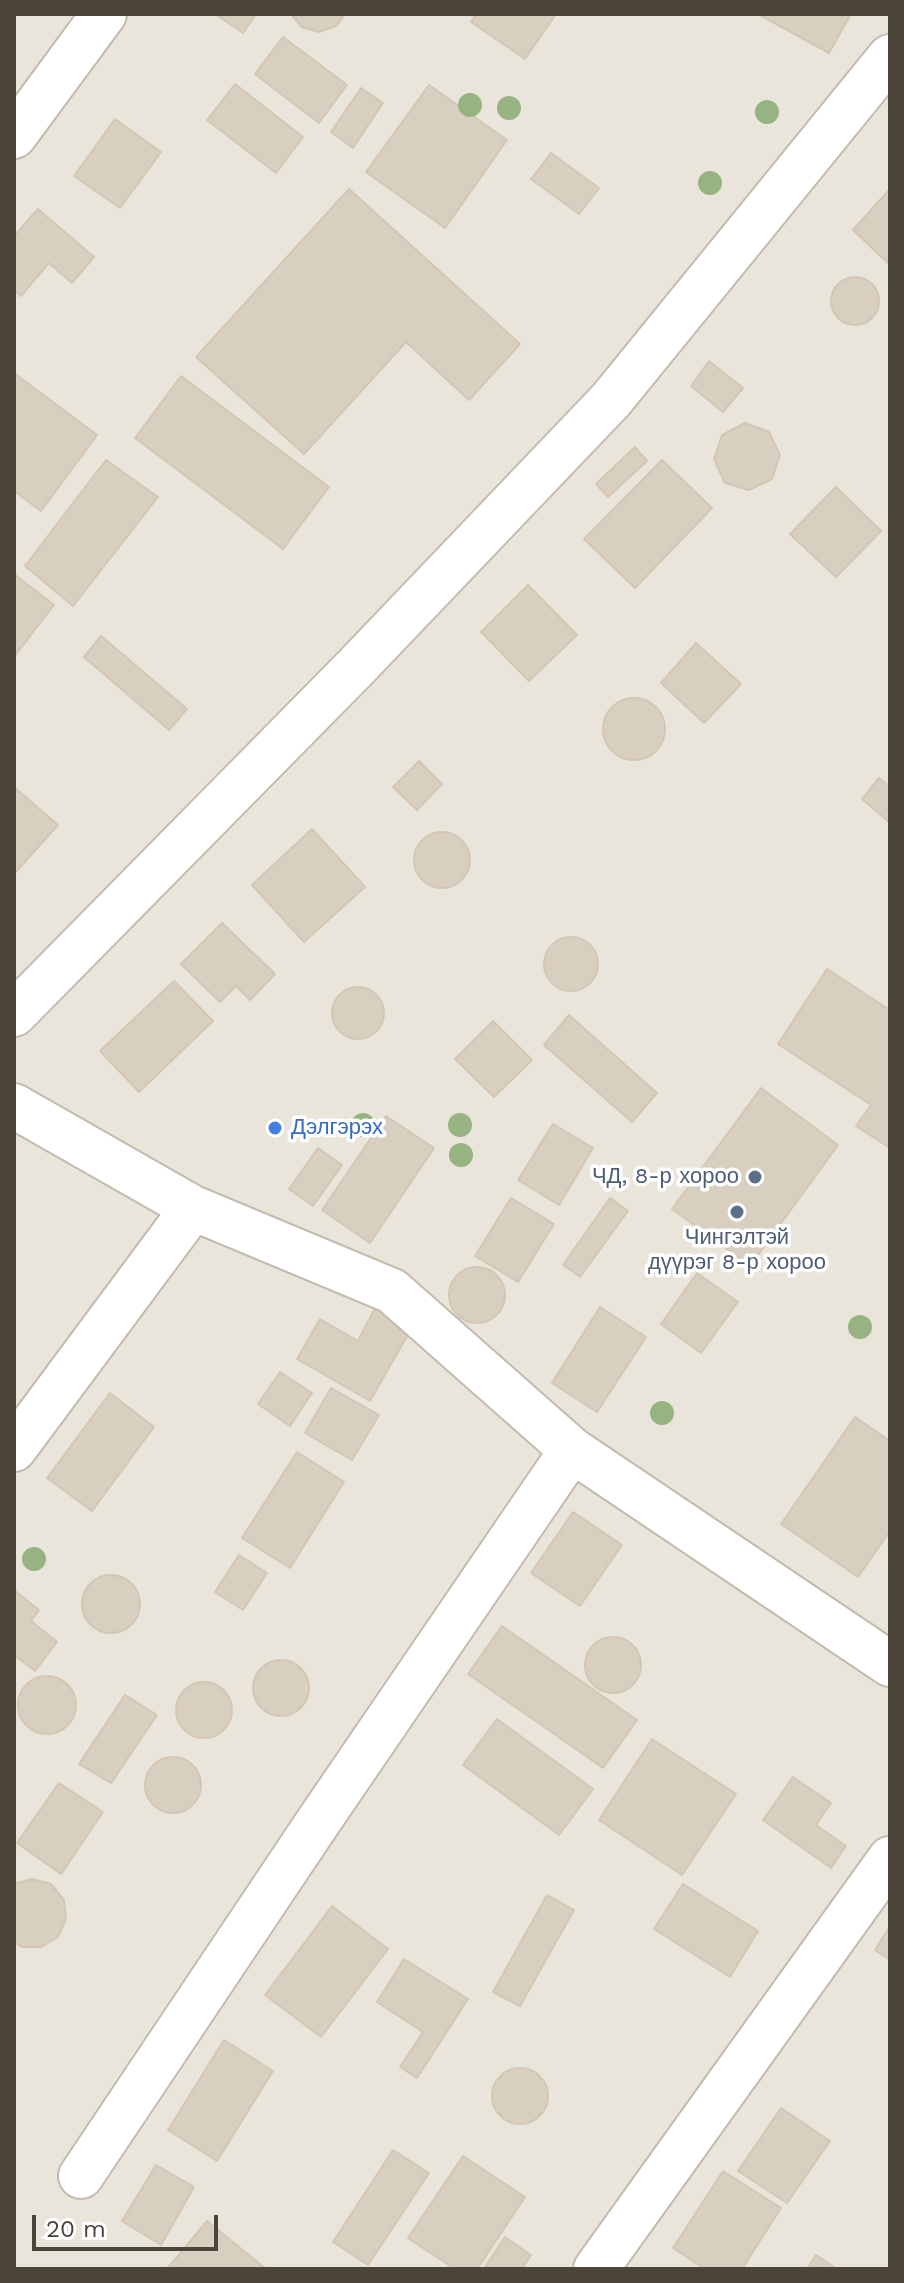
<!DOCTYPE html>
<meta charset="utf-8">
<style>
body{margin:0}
#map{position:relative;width:904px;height:2283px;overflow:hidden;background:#f6f3ec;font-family:"Work Sans",sans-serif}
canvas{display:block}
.frame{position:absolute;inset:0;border:16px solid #4b4439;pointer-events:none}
.scale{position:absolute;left:32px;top:2215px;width:186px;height:36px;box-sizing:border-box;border:4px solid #4b4439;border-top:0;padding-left:10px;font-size:24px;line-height:28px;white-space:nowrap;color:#4b4439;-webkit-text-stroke:6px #fff;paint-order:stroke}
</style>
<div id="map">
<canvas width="904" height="2283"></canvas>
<div class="frame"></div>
<div class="scale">20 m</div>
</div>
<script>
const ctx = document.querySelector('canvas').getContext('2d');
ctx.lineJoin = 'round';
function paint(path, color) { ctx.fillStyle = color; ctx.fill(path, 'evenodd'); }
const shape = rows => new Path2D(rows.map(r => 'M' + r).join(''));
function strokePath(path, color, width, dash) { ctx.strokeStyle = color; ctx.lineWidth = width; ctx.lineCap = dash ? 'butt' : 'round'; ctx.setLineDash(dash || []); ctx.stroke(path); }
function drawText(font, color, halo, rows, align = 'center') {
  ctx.font = font + ' "Work Sans",sans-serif'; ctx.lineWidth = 7; ctx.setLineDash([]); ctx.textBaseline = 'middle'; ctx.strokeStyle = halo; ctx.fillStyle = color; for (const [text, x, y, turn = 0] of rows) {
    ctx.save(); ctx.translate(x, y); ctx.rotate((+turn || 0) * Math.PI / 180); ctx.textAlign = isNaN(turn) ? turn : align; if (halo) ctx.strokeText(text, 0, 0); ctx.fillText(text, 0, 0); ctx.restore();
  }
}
const residential = shape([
 [14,14,890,14,890,2269,14,2269]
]);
const building = shape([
 [215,14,256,14,243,33,215,14],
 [291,14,345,14,336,26,319,32,302,27,291,14],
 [476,14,556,14,525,59,471,22,476,14],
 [758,14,851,14,829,53,758,14],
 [283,37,347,85,319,123,255,74,283,37],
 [235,84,303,137,276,173,207,120,235,84],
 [429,85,507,140,445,228,366,172,429,85],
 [361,88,383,103,353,148,331,132,361,88],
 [115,119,161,152,120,208,74,176,115,119],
 [551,153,599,188,579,214,531,179,551,153],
 [349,189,520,344,469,400,406,342,304,454,196,357,349,189],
 [890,189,890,265,853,230,890,189],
 [38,209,94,257,72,283,49,263,21,296,14,290,14,236,38,209],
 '831 301a24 24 0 1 1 48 0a24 24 0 1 1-48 0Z',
 [709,361,743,388,723,412,691,386,709,361],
 [14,373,97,435,41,511,14,491,14,373],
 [181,376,329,487,283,549,135,438,181,376],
 [745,423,769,432,780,455,772,479,749,490,725,483,714,459,722,435,745,423],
 [635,447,647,461,608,497,596,484,635,447],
 [106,460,158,497,73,606,25,566,106,460],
 [662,460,712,508,635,588,584,539,662,460],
 [836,487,881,531,836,577,790,534,836,487],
 [14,574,54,605,14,657,14,574],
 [528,585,577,635,529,681,481,632,528,585],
 [101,636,187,709,169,730,84,657,101,636],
 [696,643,741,684,704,723,661,683,696,643],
 '603 729a31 31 0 1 1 62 0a31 31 0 1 1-62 0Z',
 [419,761,442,784,417,810,393,787,419,761],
 [879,778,890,787,890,823,862,799,879,778],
 [14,787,58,825,14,874,14,787],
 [312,829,365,887,304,942,252,885,312,829],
 '414 860a28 28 0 1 1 56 0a28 28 0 1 1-56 0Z',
 [222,923,275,974,250,1000,236,986,220,1002,181,964,222,923],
 '544 964a27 27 0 1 1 54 0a27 27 0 1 1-54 0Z',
 [827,969,890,1010,890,1148,856,1126,871,1105,778,1044,827,969],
 [174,981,213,1021,139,1092,100,1051,174,981],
 '332 1013a26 26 0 1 1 52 0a26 26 0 1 1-52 0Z',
 [569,1015,657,1093,632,1122,544,1045,569,1015],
 [493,1021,532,1060,494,1097,455,1059,493,1021],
 [761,1088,838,1145,750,1266,672,1209,761,1088],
 [386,1116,434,1148,370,1243,322,1210,386,1116],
 [553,1124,593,1148,559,1205,518,1180,553,1124],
 [318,1148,342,1165,313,1206,289,1189,318,1148],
 [511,1198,554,1224,518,1282,475,1256,511,1198],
 [610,1198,628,1211,580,1277,563,1265,610,1198],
 '449 1295a28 28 0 1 1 56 0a28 28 0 1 1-56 0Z',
 [697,1273,738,1302,701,1353,661,1324,697,1273],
 [600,1307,646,1337,597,1412,552,1383,600,1307],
 [375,1308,411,1329,370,1401,297,1359,320,1319,358,1341,375,1308],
 [280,1372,312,1393,290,1426,258,1404,280,1372],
 [331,1388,379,1415,352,1460,305,1433,331,1388],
 [110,1393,154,1427,92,1511,47,1478,110,1393],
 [855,1417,890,1441,890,1531,858,1577,781,1524,855,1417],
 [297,1452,344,1482,290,1568,242,1538,297,1452],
 [573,1512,622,1545,580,1606,531,1573,573,1512],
 [239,1555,267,1573,243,1610,215,1592,239,1555],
 '82 1604a29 29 0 1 1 58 0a29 29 0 1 1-58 0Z',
 [14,1590,39,1610,31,1621,57,1642,35,1671,14,1655,14,1590],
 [502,1626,637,1720,603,1768,468,1674,502,1626],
 '585 1665a28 28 0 1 1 56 0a28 28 0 1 1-56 0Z',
 '253 1688a28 28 0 1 1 56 0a28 28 0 1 1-56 0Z',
 '18 1705a29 29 0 1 1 58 0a29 29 0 1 1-58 0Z',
 '176 1710a28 28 0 1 1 56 0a28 28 0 1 1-56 0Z',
 [125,1695,157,1715,111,1783,79,1764,125,1695],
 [497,1719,593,1789,559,1835,463,1765,497,1719],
 [652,1739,736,1794,682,1875,599,1820,652,1739],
 '145 1785a28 28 0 1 1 56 0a28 28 0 1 1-56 0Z',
 [793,1777,831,1803,816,1825,846,1846,831,1868,763,1820,793,1777],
 [59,1783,103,1812,61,1874,17,1843,59,1783],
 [32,1879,51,1884,64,1900,66,1919,58,1937,41,1947,22,1947,14,1942,14,1884,32,1879],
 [683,1884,758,1931,730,1977,654,1929,683,1884],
 [547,1895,574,1910,520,2006,493,1992,547,1895],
 [332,1906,388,1949,321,2037,265,1995,332,1906],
 [890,1926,890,1960,875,1950,890,1926],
 [404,1959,468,1999,417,2078,400,2067,423,2032,377,2002,404,1959],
 [224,2040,273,2071,217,2161,168,2130,224,2040],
 '492 2096a28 28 0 1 1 56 0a28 28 0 1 1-56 0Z',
 [781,2108,830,2141,787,2203,738,2171,781,2108],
 [393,2150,429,2173,368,2265,333,2242,393,2150],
 [463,2156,525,2197,477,2269,455,2269,408,2238,463,2156],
 [156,2165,194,2187,161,2245,122,2221,156,2165],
 [723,2171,781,2208,742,2269,705,2269,673,2248,723,2171],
 [207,2221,266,2269,167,2269,207,2221],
 [505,2237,531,2255,522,2269,484,2269,505,2237],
 [816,2255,837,2269,807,2269,816,2255]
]);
const street = shape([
 [14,136,104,14],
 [14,1014,357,666,611,400,890,57],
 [14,1106,193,1208,392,1291,572,1450,890,1664],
 [14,1449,193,1208],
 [81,2176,318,1822,572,1450],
 [596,2269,890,1859]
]);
const trees = [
 [470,105],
 [509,108],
 [767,112],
 [710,183],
 [363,1125],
 [460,1125],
 [461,1155],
 [860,1327],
 [662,1413],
 [34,1559]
];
const markers = [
 [275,1128,8,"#3f7fe0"],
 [755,1177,8,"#5c6f8a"],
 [737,1212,8,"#5c6f8a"]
];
const shopNames = [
 ["Дэлгэрэх",291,1128]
];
const serviceNames = [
 ["ЧД, 8-р хороо",739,1177],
 ["Чингэлтэй",737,1238,"center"],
 ["дүүрэг 8-р хороо",737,1263,"center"]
];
paint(residential, '#eae5da');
paint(building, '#d8cfc1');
strokePath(building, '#d3c7b4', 2);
strokePath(street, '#c2bbae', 48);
strokePath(street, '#fff', 44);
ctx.fillStyle = '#97b381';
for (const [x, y] of trees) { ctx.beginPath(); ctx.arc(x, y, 12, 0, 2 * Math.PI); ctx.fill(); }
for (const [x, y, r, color] of markers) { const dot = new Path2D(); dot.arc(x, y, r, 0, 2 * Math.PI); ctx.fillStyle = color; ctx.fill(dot); strokePath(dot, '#fff', 3); }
drawText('22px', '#366cbe', '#fff', shopNames, 'left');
drawText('22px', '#4e5e75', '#fff', serviceNames, 'right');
</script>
